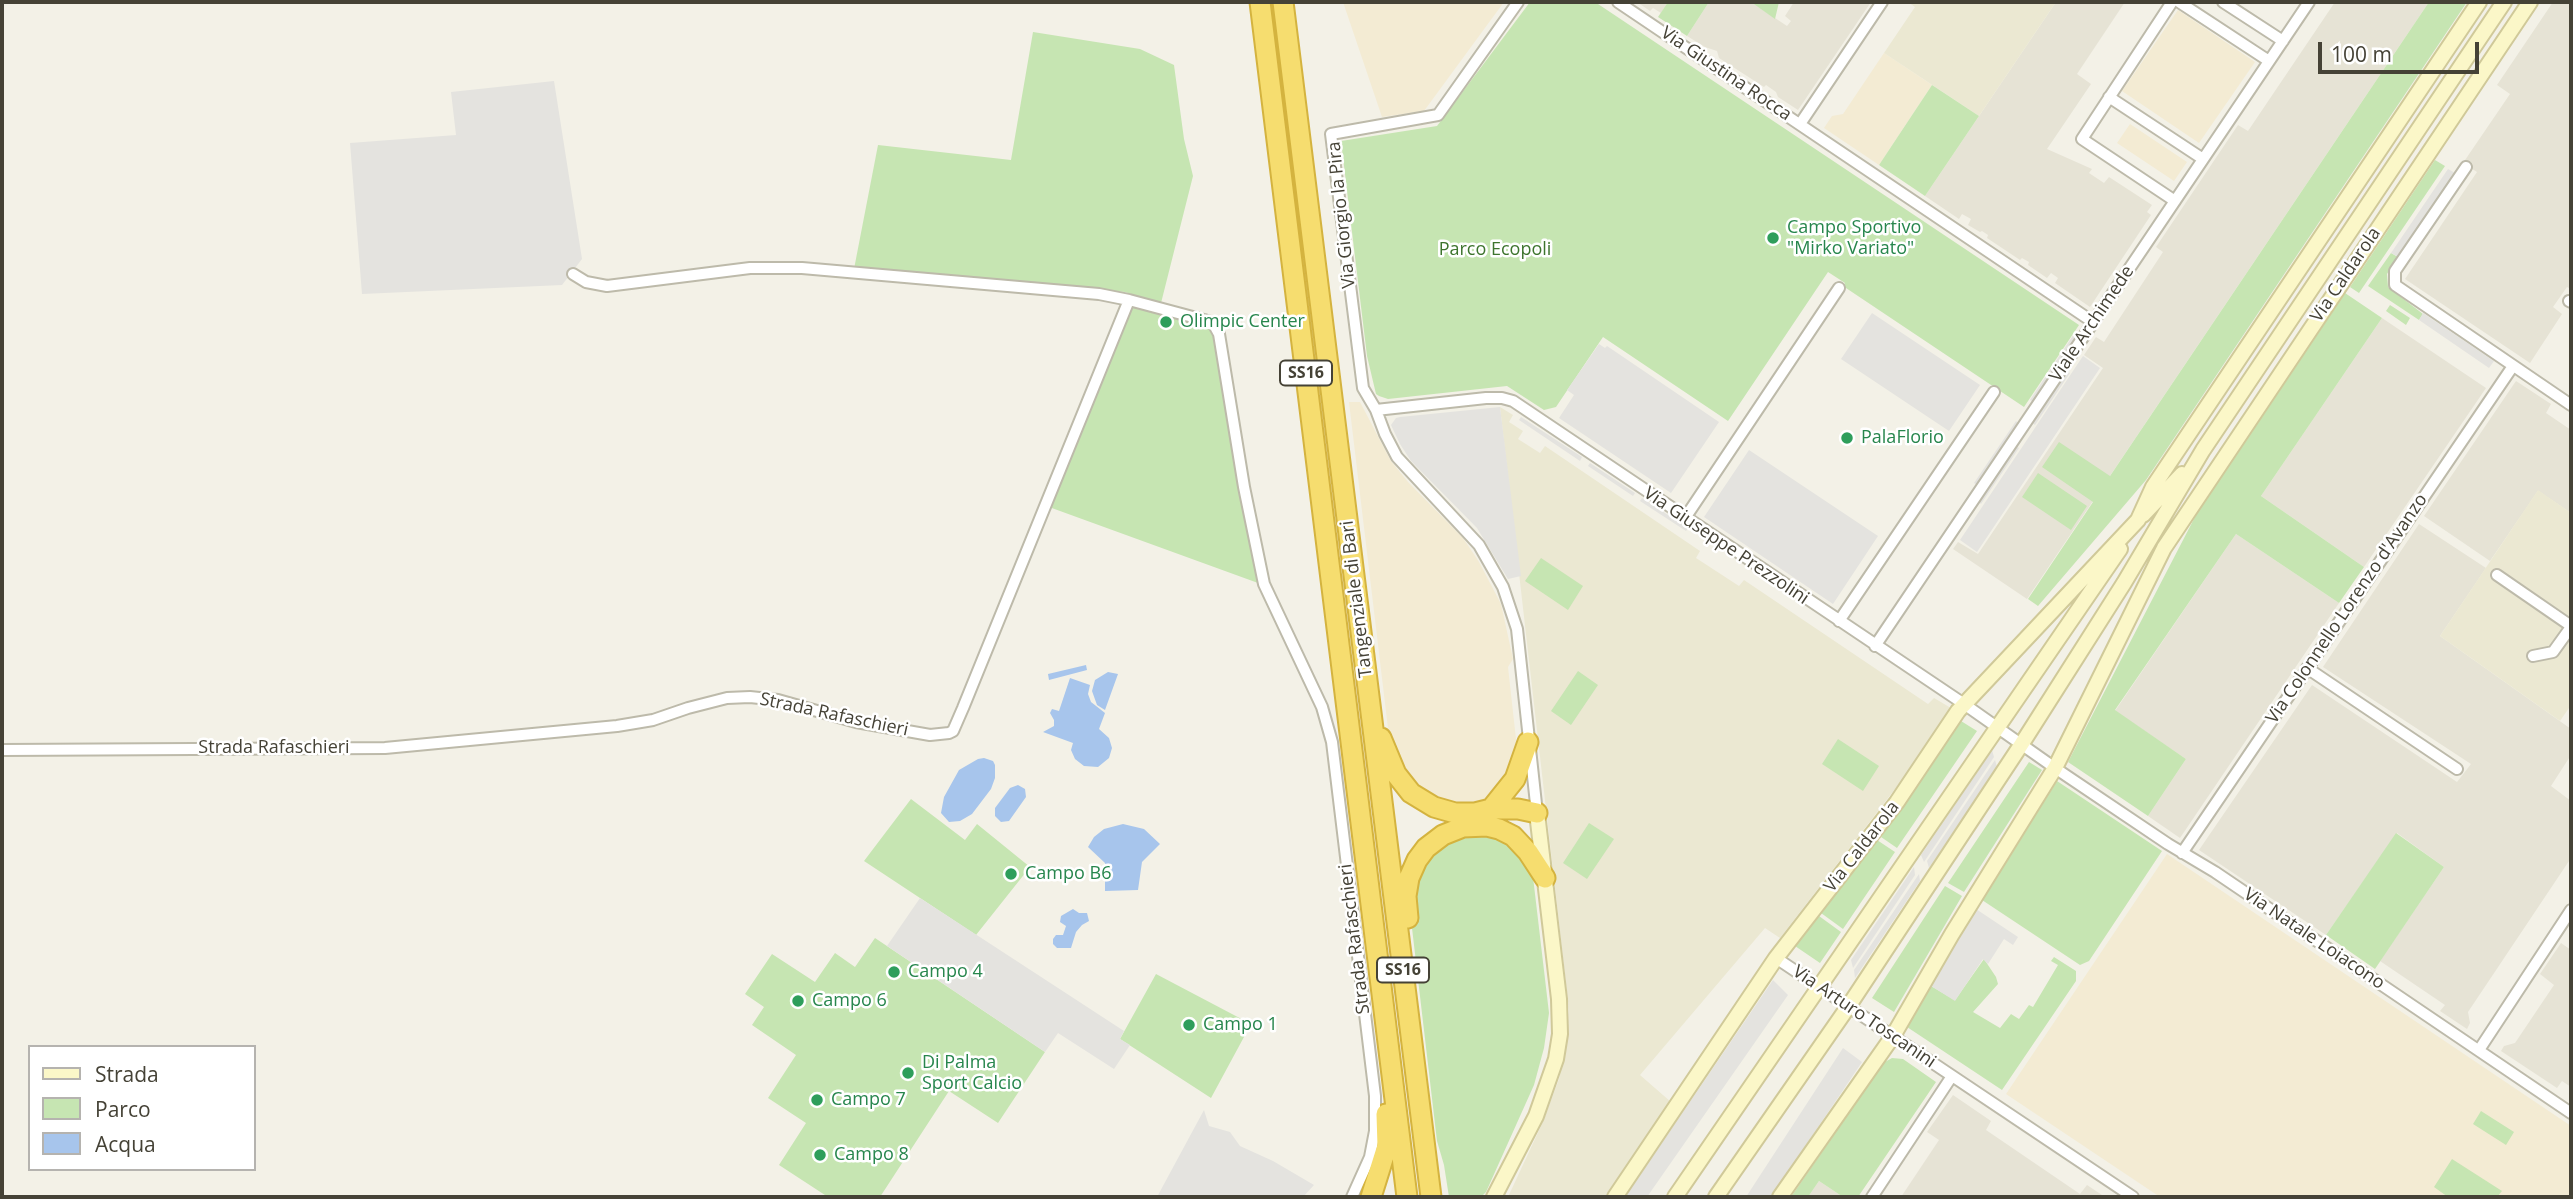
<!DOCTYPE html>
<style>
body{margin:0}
#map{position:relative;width:2573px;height:1199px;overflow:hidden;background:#f3f1e7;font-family:"Open Sans",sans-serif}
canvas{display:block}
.frame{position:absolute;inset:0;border:4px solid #454236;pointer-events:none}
.legend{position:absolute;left:28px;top:1045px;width:228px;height:126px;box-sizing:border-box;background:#fff;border:2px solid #b5b3af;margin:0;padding:9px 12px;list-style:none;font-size:21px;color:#454236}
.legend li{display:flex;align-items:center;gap:14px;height:35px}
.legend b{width:35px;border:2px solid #b5b3af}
.scale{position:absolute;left:2318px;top:42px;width:161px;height:32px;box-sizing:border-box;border:4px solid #454236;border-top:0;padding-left:9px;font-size:21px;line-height:24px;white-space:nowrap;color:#454236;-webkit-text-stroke:5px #fff;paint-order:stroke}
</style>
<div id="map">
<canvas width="2573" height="1199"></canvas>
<div class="frame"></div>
<ul class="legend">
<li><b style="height:9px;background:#fbf7c8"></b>Strada</li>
<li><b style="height:19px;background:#c6e5b2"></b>Parco</li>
<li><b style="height:19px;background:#a7c5ec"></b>Acqua</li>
</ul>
<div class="scale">100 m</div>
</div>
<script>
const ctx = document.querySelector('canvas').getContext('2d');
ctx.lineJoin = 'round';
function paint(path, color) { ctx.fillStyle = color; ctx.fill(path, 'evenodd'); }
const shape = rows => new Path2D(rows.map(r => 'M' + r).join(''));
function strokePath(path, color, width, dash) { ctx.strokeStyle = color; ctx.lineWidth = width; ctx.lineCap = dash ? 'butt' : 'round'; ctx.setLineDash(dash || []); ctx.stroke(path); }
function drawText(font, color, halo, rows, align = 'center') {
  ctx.font = font + ' "Open Sans",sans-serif'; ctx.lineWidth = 5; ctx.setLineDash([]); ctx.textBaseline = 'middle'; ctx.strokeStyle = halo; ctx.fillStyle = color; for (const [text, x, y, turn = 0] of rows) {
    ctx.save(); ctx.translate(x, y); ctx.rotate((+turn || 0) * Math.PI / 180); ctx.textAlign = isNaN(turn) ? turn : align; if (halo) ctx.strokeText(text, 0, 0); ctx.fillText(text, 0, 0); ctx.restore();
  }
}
const residential = shape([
 [1637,2,1668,2,1661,13,1653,8,1650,11],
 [1709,2,1751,2,1787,26,1791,21,1785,16,1794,2,1871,2,1798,110,1778,97,1776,92,1766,85,1764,87,1719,58,1717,51,1705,47,1687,36],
 [2056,2,2125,2,2077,74,2091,84,2047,149,2092,169,2089,173,2104,183,2109,177,2152,205,2147,212,2151,215,2090,307,2055,283,2058,278,2051,273,2047,278,2028,265,2029,262,2022,258,2020,260,1987,238,1988,235,1982,231,1980,232,1968,225,1971,219,1962,214,1959,219,1925,196],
 [2335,2,2429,2,2027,599,1953,549,1958,542,1978,554,2103,368,2084,355,2096,337,2104,342,2163,252,2156,247,2238,125,2248,131],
 [2553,2,2571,2,2571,289,2567,287,2553,307,2562,314,2530,363,2405,279,2477,172,2463,163,2510,94,2497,85],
 [2382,318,2486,388,2364,567,2261,496],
 [2516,381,2551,404,2546,413,2571,430,2571,513,2538,491,2490,561,2424,516],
 [2419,524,2486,568,2440,636,2571,729,2571,755,2551,786,2571,801,2571,858,2468,1012,2470,1023,2467,1029,2440,1011,2445,1005,2380,961,2444,867,2397,833,2326,935,2199,850,2312,685,2457,782,2471,764,2323,667],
 [2236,534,2339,603,2180,838,2148,816,2186,759,2115,711],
 [2561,943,2571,950,2571,1087,2562,1081,2557,1088,2501,1051,2504,1046,2515,1043,2554,985,2540,974],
 [1953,1095,1991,1121,1986,1130,2080,1194,2087,1185,2105,1197,1901,1197,1939,1140,1927,1132],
 [1819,1181,1843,1197,1808,1197]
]);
const commercial = shape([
 [1343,2,1504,2,1424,111,1382,117],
 [2178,10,2255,62,2199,143,2122,91],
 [1884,53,1932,85,1879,165,1824,128,1832,116,1843,114],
 [2130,124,2187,162,2174,181,2117,143],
 [1349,402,1360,402,1391,461,1408,482,1463,538,1479,562,1501,604,1513,659,1508,667,1517,748,1516,766,1482,806,1447,804,1408,780,1390,745],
 [2167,854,2571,1126,2571,1197,2160,1197,2006,1094]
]);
const education = shape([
 [1908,2,2056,2,1979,116,1884,53,1915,7],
 [1500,407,1513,415,1509,422,1523,431,1518,439,1540,453,1545,446,1700,551,1696,558,1739,586,1744,580,1928,704,1934,698,1951,708,1905,776,1780,938,1765,928,1640,1075,1671,1102,1606,1197,1508,1197,1542,1124,1559,1079,1567,1043,1569,1010],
 [2538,490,2571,513,2571,705,2560,721,2440,636]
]);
const green = shape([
 [1530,2,1595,2,2079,325,2024,407,1843,286,1845,283,1828,272,1728,421,1603,337,1556,407,1544,410,1507,386,1388,399,1379,396,1376,394,1367,356,1341,141,1437,126],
 [1668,2,1709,2,1687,36,1658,17],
 [1751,2,1779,2,1775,19],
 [2429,2,2467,2,2146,480,2038,606,2028,599,2093,502,2042,467,2059,442,2110,476],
 [1033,32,1140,49,1174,65,1184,139,1193,176,1159,311,1213,323,1244,487,1276,614,1258,583,1049,507,1055,487,1134,295,1125,292,854,269,878,145,1011,160],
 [1932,85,1979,116,1925,196,1879,165],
 [2435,160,2445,166,2359,293,2350,287],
 [2391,253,2398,257,2387,274,2388,287,2423,314,2419,320,2368,286],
 [2345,293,2382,318,2261,496,2364,567,2339,603,2236,534,2115,710,2186,759,2148,816,2068,762,2196,515],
 [2390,305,2410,318,2406,325,2386,311],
 [2038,473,2087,506,2071,530,2022,497],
 [1541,558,1583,586,1568,610,1525,581],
 [1578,671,1598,685,1571,725,1551,711],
 [1961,721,1977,731,1897,848,1881,837],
 [1838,739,1879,766,1863,791,1822,764],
 [2029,762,2042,770,1964,892,1948,883],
 [2057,781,2162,851,2089,961,2080,965,1982,900],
 [911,799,965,840,977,824,1030,867,976,935,864,861],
 [1589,823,1614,839,1587,879,1563,863],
 [1472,832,1510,840,1529,866,1533,877,1549,1013,1544,1048,1534,1085,1486,1192,1481,1197,1449,1197,1444,1165,1437,1141,1410,911,1410,896,1431,851],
 [2396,833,2444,867,2375,969,2326,935],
 [1877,840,1895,852,1843,929,1821,913],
 [1945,886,1962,896,1894,1012,1872,998],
 [1819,916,1841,932,1820,963,1795,946],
 [875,938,1045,1052,998,1123,949,1091,880,1197,828,1197,779,1165,806,1123,768,1098,796,1055,752,1025,764,1007,745,994,772,954,815,982,835,953,855,967],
 [2054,957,2076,971,2076,981,2002,1090,1907,1027,1931,986,1955,1000,1984,959,1996,977,1998,984,1973,1012,2000,1028,2011,1014,2019,1019,2029,1005,2033,1007,2058,965,2051,961],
 [1156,974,1251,1024,1211,1098,1120,1039],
 [1892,1058,1903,1059,1936,1082,1858,1197,1843,1197,1819,1181,1808,1197,1791,1197,1883,1063],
 [2481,1111,2514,1132,2506,1145,2473,1124],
 [2452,1159,2502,1191,2497,1197,2448,1197,2434,1187]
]);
const parking = shape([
 [554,81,582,259,562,285,362,294,350,143,456,135,451,92],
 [2448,169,2455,173,2398,257,2391,253],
 [1872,313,1980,385,1949,431,1841,359],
 [2423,313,2494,361,2489,368,2419,320],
 [2074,334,2077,336,2033,402,2030,400],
 [1599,344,1605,348,1607,346,1719,422,1671,493,1559,418,1574,395,1567,390],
 [2083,356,2100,368,1977,552,1960,540],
 [2067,371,2070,373,2035,425,2032,423],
 [1500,407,1521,576,1508,579,1477,528,1411,461,1400,444,1391,425,1396,418,1400,417],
 [1521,417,1582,457,1580,461,1519,420],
 [2016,421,2018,423,1977,485,1974,483],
 [2016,446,2019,448,1981,504,1979,502],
 [1749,450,1878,536,1833,604,1704,517],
 [1590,463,1635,493,1633,496,1588,466],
 [1642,498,1688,528,1686,531,1640,501],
 [1992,750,1994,757,1924,862,1921,855],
 [1995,760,1997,767,1929,868,1927,861],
 [1914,867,1915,875,1853,968,1851,960],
 [1919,874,1920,881,1855,978,1854,970],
 [920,898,1124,1031,1120,1039,1130,1045,1114,1069,1058,1033,1045,1052,887,946],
 [1976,909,2018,937,2013,945,2004,939,1988,964,1983,959,1955,1001,1931,986],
 [1773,980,1788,995,1647,1197,1625,1197],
 [1843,1048,1862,1062,1771,1197,1746,1197],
 [1204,1110,1209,1126,1230,1132,1240,1146,1273,1161,1314,1185,1303,1197,1157,1197]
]);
const water = shape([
 [1086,665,1087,670,1049,680,1048,674],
 [1108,672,1118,674,1105,710,1097,705,1092,691,1095,680],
 [1070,678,1090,685,1088,694,1091,702,1105,713,1099,729,1109,738,1112,748,1109,758,1098,767,1084,766,1075,759,1071,750,1073,743,1043,732,1054,726,1054,720,1050,713,1052,709,1059,711],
 [984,758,993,761,995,765,995,778,991,789,972,814,960,821,949,822,941,813,944,797,959,770,978,759],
 [1018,785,1025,789,1026,797,1009,821,1001,822,995,816,995,808,1010,788],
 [1123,824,1144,829,1160,844,1142,862,1138,890,1105,891,1105,863,1088,847,1094,837,1104,829],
 [1073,909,1079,913,1087,913,1089,921,1082,925,1076,932,1071,948,1057,948,1053,944,1053,939,1056,935,1063,935,1066,926,1060,922,1061,916]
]);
const street = shape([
 [1518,2,1438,115,1331,134,1363,388,1376,410,1385,434,1397,457,1479,545,1503,587,1517,629,1537,813],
 [1618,2,2093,322],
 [2172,2,2082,139,2175,201],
 [2179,2,2269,61],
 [2223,2,2283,41],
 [2109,97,2203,159],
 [1800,124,1882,2],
 [2466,167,2395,271,2395,285,2571,405],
 [573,274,586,282,607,286,750,268,802,268,1099,294,1129,300],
 [2569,301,2571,302],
 [1376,410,1486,398,1502,398,1513,401,1964,704,2055,768,2168,844,2215,872,2571,1113],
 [1685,518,1839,288],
 [2497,575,2571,626],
 [1839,621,1994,392],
 [1875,646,2309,2],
 [2533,656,2553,652,2571,627],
 [2307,668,2457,769],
 [2,750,385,748,617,726,653,720,688,708,727,698,750,697,778,700,856,722,930,735,949,733,953,731,963,708,1129,300,1204,320,1213,323,1219,334,1244,487,1264,584,1322,707,1332,742,1375,1096,1375,1131,1370,1157,1352,1197],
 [2182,853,2513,366],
 [1776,958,2133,1197],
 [2479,1050,2571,910],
 [1872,1197,1952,1076]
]);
const secondary = shape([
 [2143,515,2182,474],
 [1494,1197,1536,1116,1556,1059,1560,1034,1559,999,1537,813],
 [1615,1197,1776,958,1897,802,1958,711,2138,520,2153,487,2479,2],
 [1675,1197,2120,549],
 [1716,1197,1848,1007,2021,745,2124,583,2203,450,2504,2],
 [1780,1197,1893,1036,1952,934,2055,768,2164,548,2530,2]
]);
const highway = shape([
 [1260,2,1407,1197],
 [1283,2,1431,1197],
 [1381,738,1396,774,1411,793,1434,807,1455,813,1475,813,1491,809,1515,779,1528,742],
 [1491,809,1518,809,1537,813],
 [1408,918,1406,896,1409,878,1417,860,1426,848,1443,835,1463,827,1487,826,1499,829,1513,836,1528,852,1545,878],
 [1371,1197,1387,1146,1386,1114]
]);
const markers = [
 [1773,238,7,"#2e9e5b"],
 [1166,322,7,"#2e9e5b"],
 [1847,438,7,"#2e9e5b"],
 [1011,874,7,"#2e9e5b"],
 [894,972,7,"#2e9e5b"],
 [798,1001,7,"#2e9e5b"],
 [1189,1025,7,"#2e9e5b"],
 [908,1073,7,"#2e9e5b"],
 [817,1100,7,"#2e9e5b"],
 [820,1155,7,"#2e9e5b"]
];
const shields = [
 [1306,373,52],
 [1403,970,52]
];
const shieldNames = [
 ["SS16",1306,373],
 ["SS16",1403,970]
];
const streetNames = [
 ["Via Giustina Rocca",1726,74,34],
 ["Via Giorgio la Pira",1342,215,-96],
 ["Via Caldarola",2346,275,-56],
 ["Viale Archimede",2092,324,-56],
 ["Via Giuseppe Prezzolini",1726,546,34],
 ["Tangenziale di Bari",1357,599,-97],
 ["Via Colonnello Lorenzo d'Avanzo",2347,609,-56],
 ["Strada Rafaschieri",834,715,12],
 ["Strada Rafaschieri",274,748],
 ["Via Caldarola",1862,847,-52],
 ["Strada Rafaschieri",1355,939,-97],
 ["Via Natale Loiacono",2314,939,34],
 ["Via Arturo Toscanini",1864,1017,34]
];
const leisureNames = [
 ["Campo Sportivo",1787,228],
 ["\"Mirko Variato\"",1787,249],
 ["Olimpic Center",1180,322],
 ["PalaFlorio",1861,438],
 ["Campo B6",1025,874],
 ["Campo 4",908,972],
 ["Campo 6",812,1001],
 ["Campo 1",1203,1025],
 ["Di Palma",922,1063],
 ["Sport Calcio",922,1084],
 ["Campo 7",831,1100],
 ["Campo 8",834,1155]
];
const parkNames = [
 ["Parco Ecopoli",1495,250]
];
paint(residential, '#e6e3d5');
paint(commercial, '#f3ebd3');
paint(education, '#ebe8d2');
paint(green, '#c6e5b2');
paint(parking, '#e4e3df');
paint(water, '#a7c5ec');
strokePath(street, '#bdbaaa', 14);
strokePath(secondary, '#d0c999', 18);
strokePath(highway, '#d4b33f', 23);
strokePath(street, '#fff', 10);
strokePath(secondary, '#fbf7c8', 14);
strokePath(highway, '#f6dd6f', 19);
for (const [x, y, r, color] of markers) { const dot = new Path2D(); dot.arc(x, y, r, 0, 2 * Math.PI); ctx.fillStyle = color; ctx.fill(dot); strokePath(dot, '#fff', 2.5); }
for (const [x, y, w] of shields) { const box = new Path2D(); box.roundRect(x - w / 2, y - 12.5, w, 25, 5); ctx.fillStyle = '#fff'; ctx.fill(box); strokePath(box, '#454236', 2); }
drawText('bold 16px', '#454236', null, shieldNames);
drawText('18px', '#454236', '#fff', streetNames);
drawText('18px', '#27864d', '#fff', leisureNames, 'left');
drawText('18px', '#3d742d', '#fff', parkNames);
</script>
